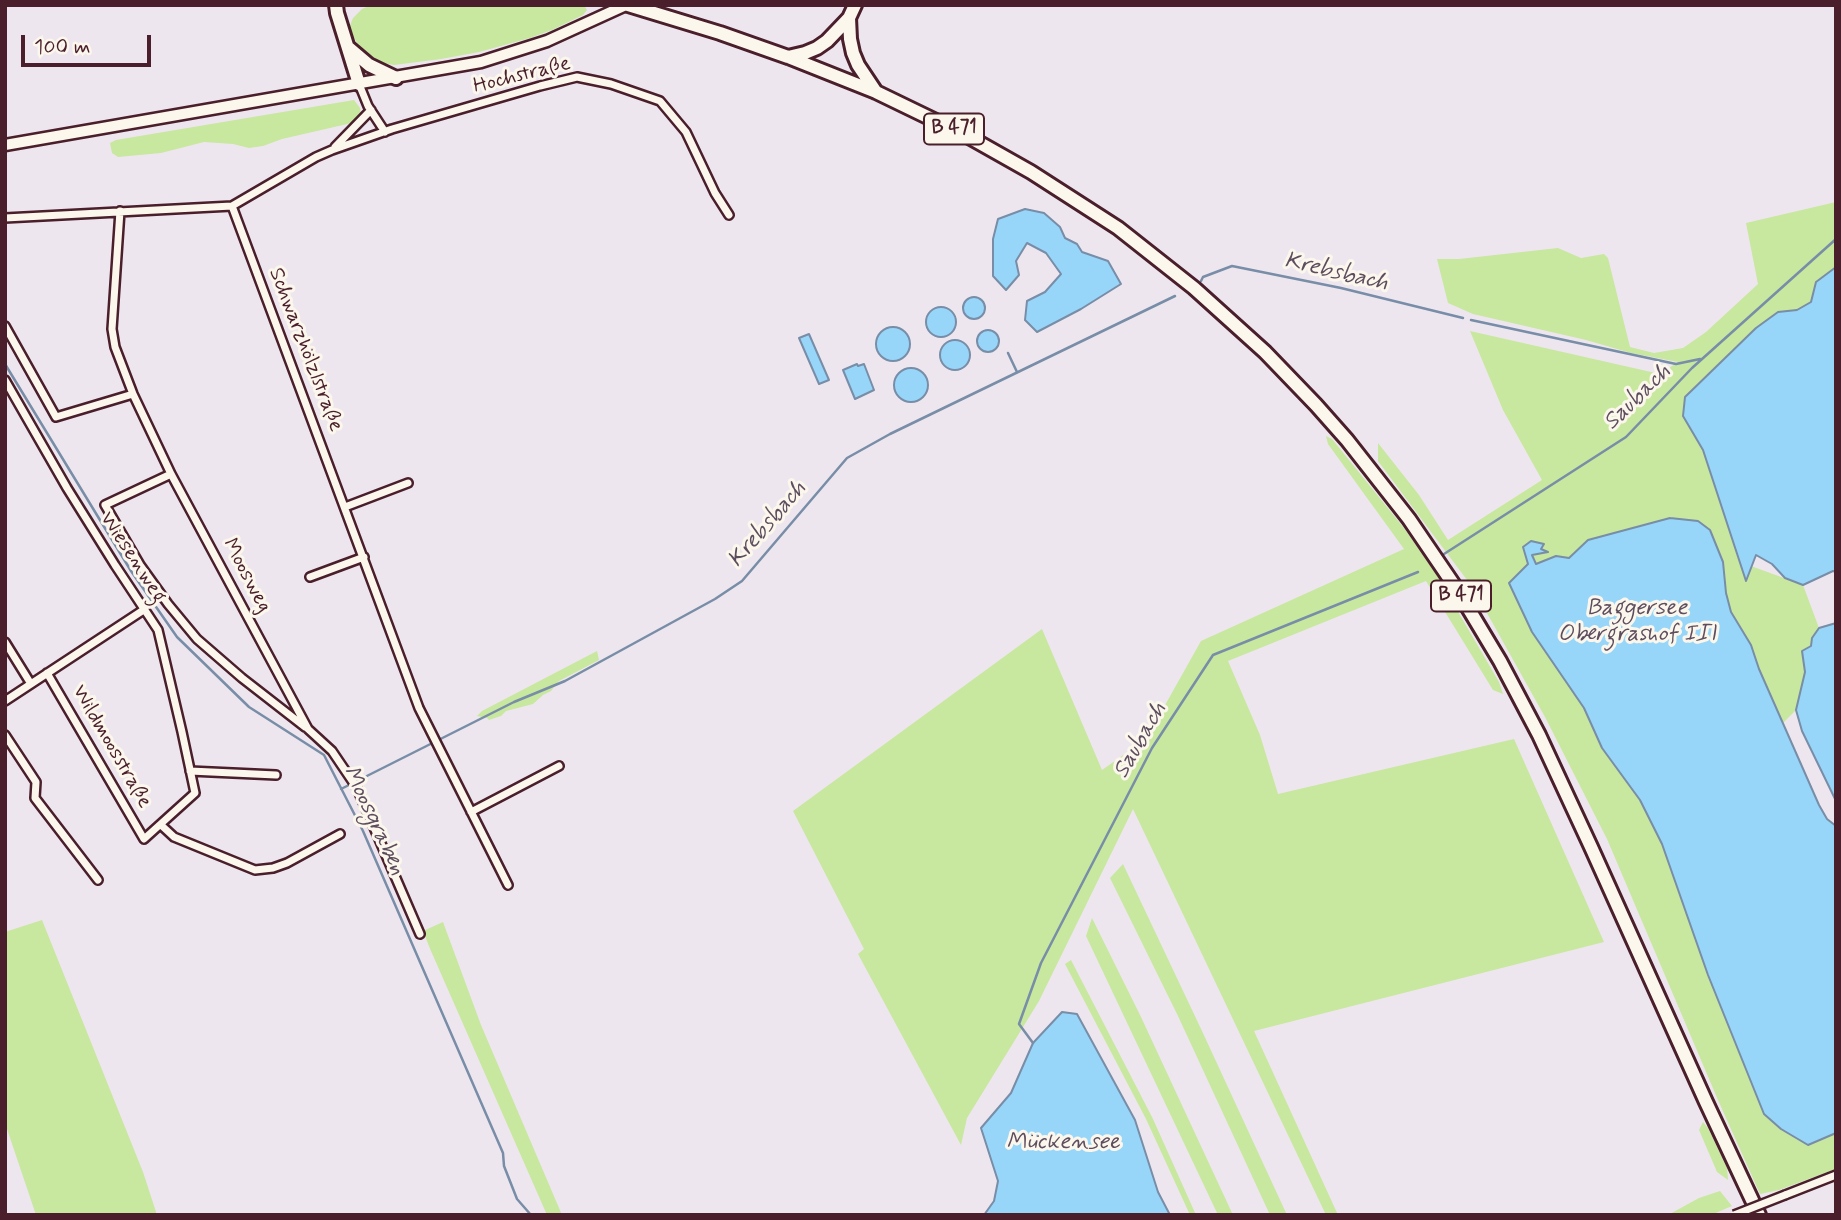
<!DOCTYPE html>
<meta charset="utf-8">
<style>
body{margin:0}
#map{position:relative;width:1841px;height:1220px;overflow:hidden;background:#eee6ee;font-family:Mynerve,sans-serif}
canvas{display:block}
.frame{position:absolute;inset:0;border:7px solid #4a1f2b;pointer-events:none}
.scale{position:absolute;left:21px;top:35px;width:130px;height:32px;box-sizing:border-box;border:4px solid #4a1f2b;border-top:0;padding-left:9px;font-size:21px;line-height:24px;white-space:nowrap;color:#4a1f2b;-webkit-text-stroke:5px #fbf7ec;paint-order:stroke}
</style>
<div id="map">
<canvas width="1841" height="1220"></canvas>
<div class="frame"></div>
<div class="scale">100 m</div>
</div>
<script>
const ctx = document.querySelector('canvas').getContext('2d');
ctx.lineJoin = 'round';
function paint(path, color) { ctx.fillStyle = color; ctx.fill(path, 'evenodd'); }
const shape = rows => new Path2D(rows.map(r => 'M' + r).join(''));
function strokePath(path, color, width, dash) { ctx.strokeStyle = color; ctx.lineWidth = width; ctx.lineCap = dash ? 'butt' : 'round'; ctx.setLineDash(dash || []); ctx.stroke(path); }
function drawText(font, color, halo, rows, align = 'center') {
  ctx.font = font + ' Mynerve,sans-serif'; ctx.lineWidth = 6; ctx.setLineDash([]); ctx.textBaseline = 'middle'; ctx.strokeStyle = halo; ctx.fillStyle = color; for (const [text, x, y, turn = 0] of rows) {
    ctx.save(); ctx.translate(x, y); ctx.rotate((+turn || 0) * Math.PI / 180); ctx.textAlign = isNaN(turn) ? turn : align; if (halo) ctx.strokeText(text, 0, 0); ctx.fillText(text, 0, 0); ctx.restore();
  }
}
const green = shape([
 [371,5,584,5,587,10,583,15,552,30,530,38,479,52,441,59,394,65,372,61,360,49,349,28,353,18,362,9],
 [354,100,360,108,361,115,356,122,282,139,263,146,249,148,233,144,204,142,161,153,118,157,112,153,110,143,116,140],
 [1836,202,1836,267,1817,282,1811,302,1797,310,1778,312,1683,416,1703,450,1747,579,1751,566,1803,585,1819,628,1812,638,1811,646,1802,651,1805,672,1796,710,1783,723,1759,669,1751,645,1731,612,1726,593,1723,562,1698,521,1670,518,1588,540,1569,558,1556,556,1535,564,1531,555,1546,552,1541,549,1543,544,1531,541,1528,564,1532,632,1584,708,1602,748,1640,800,1662,844,1708,975,1808,1145,1836,1133,1836,1169,1779,1190,1760,1194,1718,1100,1607,839,1545,717,1473,588,1378,461,1378,443,1419,495,1448,540,1542,480,1503,410,1470,331,1660,374,1678,362,1631,353,1586,340,1473,314,1448,303,1437,259,1459,259,1558,248,1581,258,1604,254,1608,258,1630,347,1654,353,1683,348,1706,332,1758,284,1746,223],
 [1326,436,1332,439,1404,528,1436,574,1499,682,1503,694,1493,690,1426,581,1228,661,1260,735,1278,794,1514,739,1604,942,1254,1031,1338,1215,1326,1215,1133,809,1039,1001,967,1118,961,1145,858,954,864,949,793,811,1042,629,1102,770,1146,739,1201,641,1404,549,1328,444],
 [597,651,599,660,559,681,551,691,543,695,533,704,506,711,501,716,489,720,487,718,477,716,482,711],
 [1123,864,1202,1031,1287,1215,1270,1215,1178,1016,1110,878],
 [1092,918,1141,1017,1233,1215,1218,1215,1191,1158,1086,936],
 [42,920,143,1172,157,1215,36,1215,5,1123,5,932],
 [443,922,481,1025,562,1215,547,1215,431,951,423,931],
 [1071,960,1153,1119,1196,1215,1190,1215,1146,1119,1065,964],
 [1703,1122,1708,1128,1727,1168,1728,1180,1717,1172,1699,1130],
 [1720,1191,1732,1206,1711,1215,1668,1215,1699,1198]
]);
const water = shape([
 [1025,209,1044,213,1060,227,1065,238,1077,244,1082,252,1108,261,1121,284,1081,309,1037,332,1025,320,1027,301,1045,292,1061,274,1046,253,1027,243,1016,261,1019,275,1006,290,993,276,993,239,998,219,1025,209],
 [1836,267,1836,572,1833,571,1803,585,1785,578,1772,564,1756,555,1746,581,1703,450,1683,416,1685,397,1756,328,1778,312,1797,310,1811,302,1816,282,1836,267],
 '963 308a11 11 0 1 1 22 0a11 11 0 1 1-22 0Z',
 '926 322a15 15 0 1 1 30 0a15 15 0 1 1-30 0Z',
 '876 344a17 17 0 1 1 34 0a17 17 0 1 1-34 0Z',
 '977 341a11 11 0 1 1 22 0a11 11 0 1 1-22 0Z',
 [809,334,829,380,819,384,799,338,809,334],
 '940 355a15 15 0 1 1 30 0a15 15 0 1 1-30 0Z',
 [857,364,858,366,864,364,874,390,855,399,843,370,857,364],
 '894 385a17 17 0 1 1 34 0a17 17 0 1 1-34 0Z',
 [1670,518,1698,521,1710,530,1723,562,1726,593,1731,612,1751,645,1759,669,1819,805,1827,819,1836,826,1836,1133,1808,1145,1781,1129,1764,1114,1708,975,1662,844,1640,800,1602,748,1584,708,1532,632,1509,583,1528,564,1523,547,1531,541,1544,544,1541,549,1548,552,1532,555,1536,564,1556,556,1569,558,1588,540,1670,518],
 [1836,623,1836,801,1802,731,1796,710,1805,672,1802,651,1811,646,1812,638,1819,628,1836,623],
 [1062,1012,1077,1014,1135,1120,1158,1192,1170,1215,984,1215,994,1201,998,1181,981,1128,1011,1093,1033,1043,1062,1012]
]);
const stream = shape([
 [1201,281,1203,277,1232,266,1341,288,1463,318],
 [1471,320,1676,364,1700,359],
 [1008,353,1017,372],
 [5,364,131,571,177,637,249,707,324,755,363,831,503,1153,504,1166,517,1199,531,1215],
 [1444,554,1626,437,1692,368,1836,239],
 [341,789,514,702,565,681,715,599,742,581,847,458,890,434,1175,296],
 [1033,1043,1019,1024,1041,963,1152,748,1213,655,1418,572]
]);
const minor = shape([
 [359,84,368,106,385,132],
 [335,147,371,110],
 [232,206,419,708,508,885],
 [120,211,112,329,115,347,133,394,171,474,308,729,332,751,357,788,420,934],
 [5,218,232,206,316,157,332,150,392,129,540,86,577,77,611,84,660,101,686,132,715,193,729,215],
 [5,326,56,417,133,394],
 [5,380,67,488,115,565,158,630,182,732,195,793,144,839,47,673],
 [171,474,105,505,140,565,168,604,197,639,242,678,305,727],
 [345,507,408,483],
 [310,577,364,557],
 [5,642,31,684],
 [5,701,145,609],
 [5,735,36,782,35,798,98,880],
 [190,771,276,775],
 [471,812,559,766],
 [161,825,174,837,255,870,273,868,287,863,340,834],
 [1785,1195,1836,1175]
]);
const secondary = shape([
 [5,145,481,62,547,41,626,5]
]);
const trunk = shape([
 [336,5,337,13,359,84],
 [628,5,720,33,788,57,876,92,969,137,1031,172,1118,228,1194,288,1265,352,1316,405,1347,440,1409,519,1458,591,1500,661,1539,735,1591,847,1706,1102,1759,1215],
 [849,18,850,39,853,53,858,65,876,92],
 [349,48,369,65,396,78],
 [788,57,805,53,817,48,827,41,849,18,855,5]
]);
const minorBridge = shape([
 [1734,1215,1785,1195]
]);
const shields = [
 [954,129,60],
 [1461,596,60]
];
const shieldNames = [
 ["B 471",954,129],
 ["B 471",1461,596]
];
const streetNames = [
 ["Hochstraße",522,76,-14],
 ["Schwarzhölzlstraße",305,350,69],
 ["Wiesenweg",132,558,57],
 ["Moosweg",246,576,62],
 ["Wildmoosstraße",111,747,60]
];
const waterNames = [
 ["Krebsbach",1336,273,13],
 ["Saubach",1638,398,-44],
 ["Krebsbach",768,525,-49],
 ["Baggersee",1637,609],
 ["Obergrashof III",1637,635],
 ["Saubach",1141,741,-60],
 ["Moosgraben",373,821,65],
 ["Mückensee",1063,1143]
];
paint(green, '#c8e79f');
paint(water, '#97d6f9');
strokePath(water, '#788da7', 2);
strokePath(stream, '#788da7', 2.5);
strokePath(minor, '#4a1f2b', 12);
strokePath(secondary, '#4a1f2b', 15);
strokePath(trunk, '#4a1f2b', 18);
strokePath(minor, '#fbf7ec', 7);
strokePath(secondary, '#fbf7ec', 10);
strokePath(trunk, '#fbf7ec', 12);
strokePath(minorBridge, '#4a1f2b', 12, []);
strokePath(minorBridge, '#fbf7ec', 7);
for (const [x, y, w] of shields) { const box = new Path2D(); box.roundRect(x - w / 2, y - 15.5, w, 31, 5); ctx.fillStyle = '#fbf7ec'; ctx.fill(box); strokePath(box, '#4a1f2b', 2); }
drawText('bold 19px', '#4a1f2b', null, shieldNames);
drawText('21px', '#4a1f2b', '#fbf7ec', streetNames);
drawText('italic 23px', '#5d4d5e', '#fbf7ec', waterNames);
</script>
